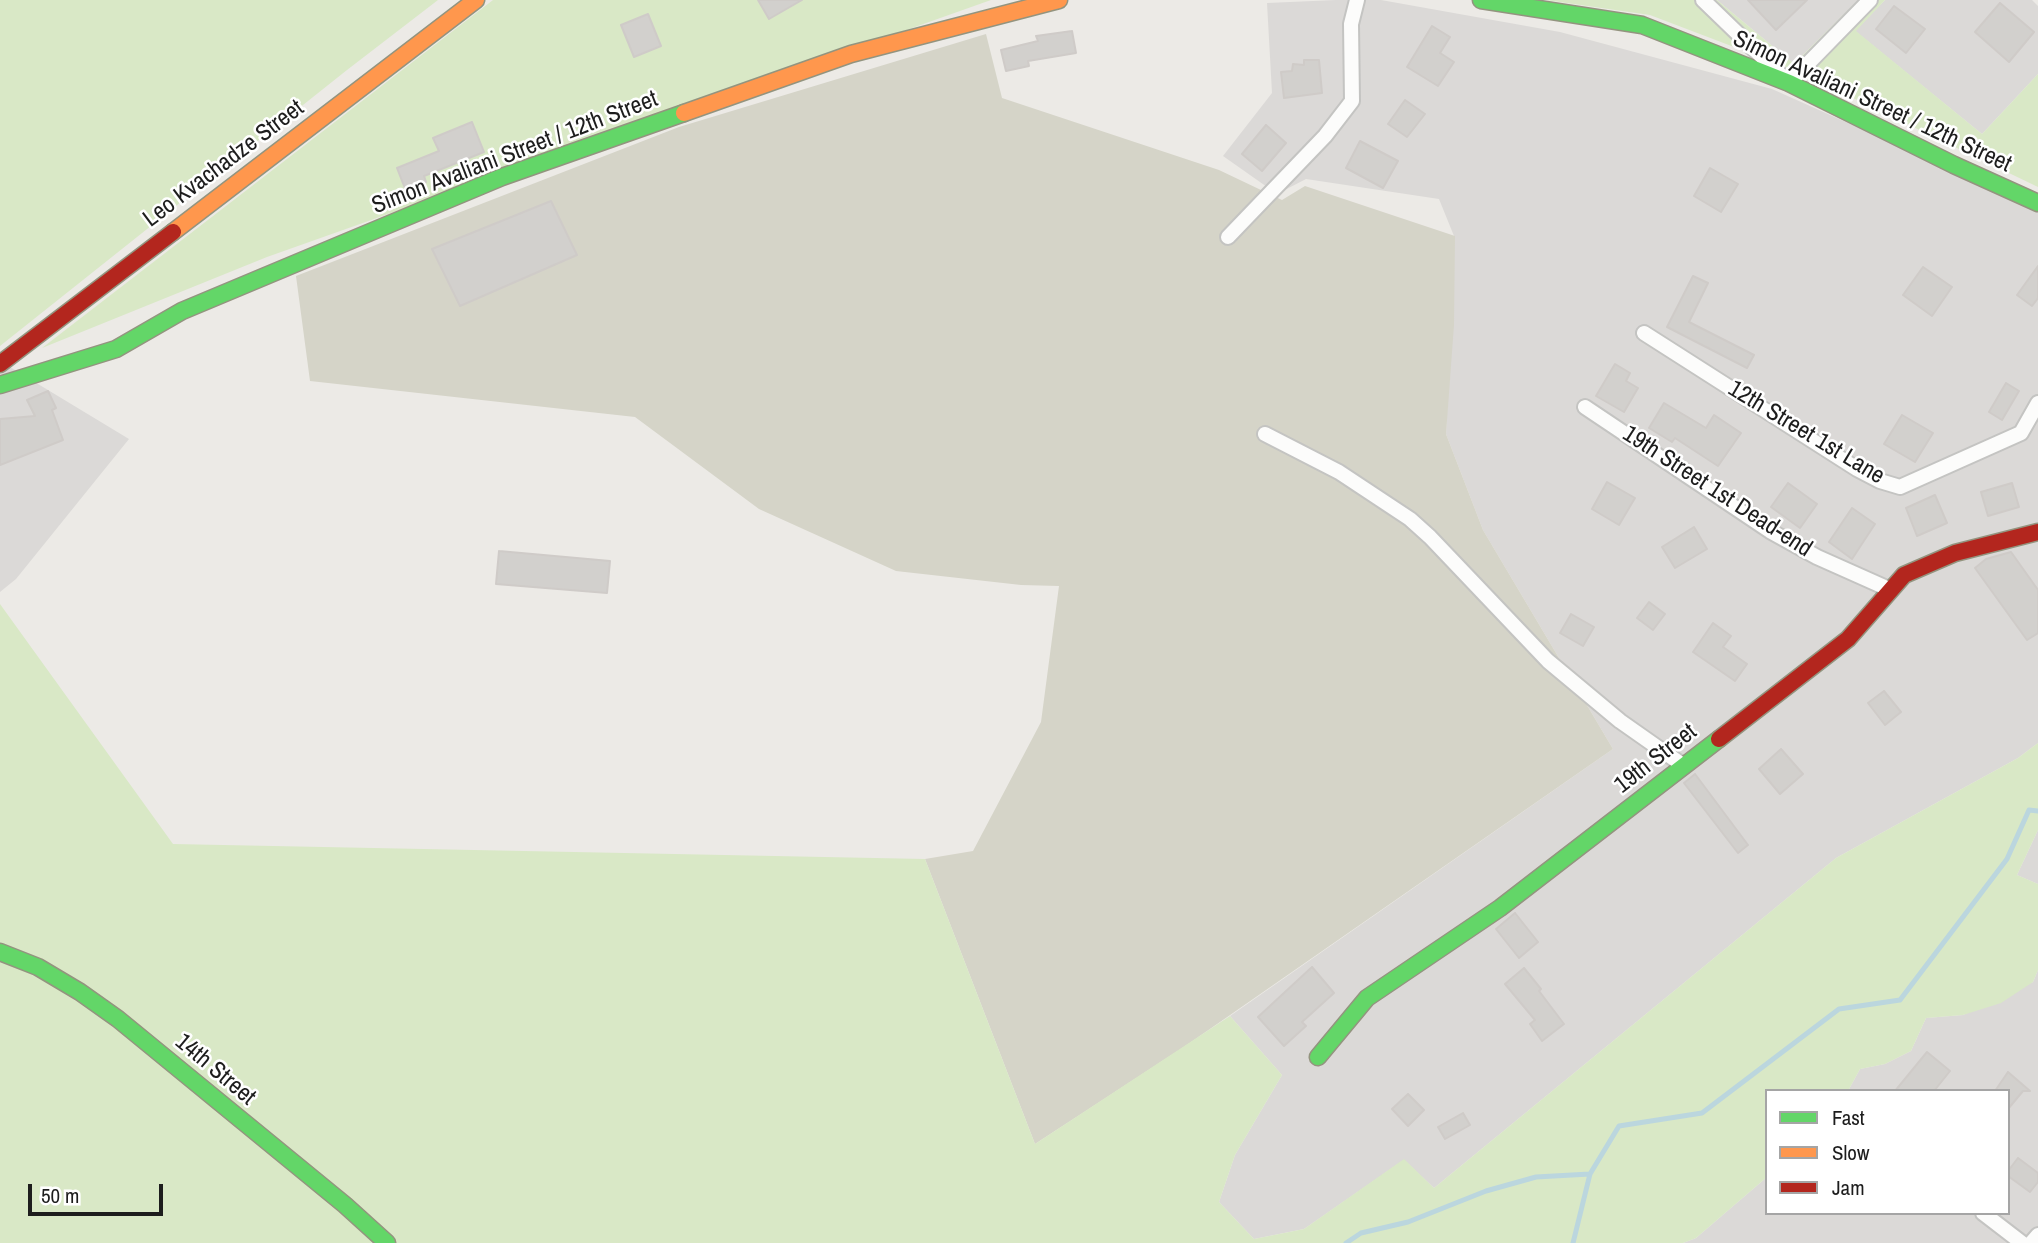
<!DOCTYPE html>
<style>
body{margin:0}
#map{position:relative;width:2038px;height:1243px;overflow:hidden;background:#eceae6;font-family:"Archivo Narrow",sans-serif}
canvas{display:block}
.legend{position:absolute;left:1765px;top:1089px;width:245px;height:126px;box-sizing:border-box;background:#fff;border:2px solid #a5a5a5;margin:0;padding:9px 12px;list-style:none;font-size:21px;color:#1d1d1d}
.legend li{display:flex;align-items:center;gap:14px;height:35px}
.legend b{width:35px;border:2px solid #a5a5a5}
.scale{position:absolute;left:28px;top:1184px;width:135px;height:32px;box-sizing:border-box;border:4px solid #1d1d1d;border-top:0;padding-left:9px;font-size:21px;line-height:24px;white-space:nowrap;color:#1d1d1d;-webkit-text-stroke:5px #fff;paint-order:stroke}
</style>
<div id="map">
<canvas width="2038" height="1243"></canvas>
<ul class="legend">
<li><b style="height:9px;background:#63d668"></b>Fast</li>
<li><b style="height:9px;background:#ff974d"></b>Slow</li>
<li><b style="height:9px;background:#b3261e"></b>Jam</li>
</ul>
<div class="scale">50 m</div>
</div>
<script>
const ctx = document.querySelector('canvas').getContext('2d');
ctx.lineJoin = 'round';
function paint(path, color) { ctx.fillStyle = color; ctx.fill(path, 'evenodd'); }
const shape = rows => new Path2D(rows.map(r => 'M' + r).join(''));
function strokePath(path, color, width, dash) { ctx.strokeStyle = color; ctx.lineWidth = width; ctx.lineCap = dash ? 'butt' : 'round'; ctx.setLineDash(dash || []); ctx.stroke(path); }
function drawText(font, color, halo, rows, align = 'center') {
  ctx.font = font + ' "Archivo Narrow",sans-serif'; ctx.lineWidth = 5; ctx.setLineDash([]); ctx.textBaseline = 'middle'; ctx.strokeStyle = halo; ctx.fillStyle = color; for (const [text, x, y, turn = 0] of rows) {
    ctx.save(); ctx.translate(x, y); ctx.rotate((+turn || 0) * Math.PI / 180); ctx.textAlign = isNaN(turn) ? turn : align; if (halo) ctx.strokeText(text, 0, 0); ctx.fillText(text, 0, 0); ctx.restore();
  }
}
const residential = shape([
 [1336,0,1381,0,1560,32,1772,89,2038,208,2038,743,2018,758,1836,858,1434,1188,1404,1160,1304,1229,1254,1239,1219,1202,1235,1155,1282,1075,1230,1016,1613,749,1483,530,1446,434,1454,236,1439,199,1306,179,1277,194,1223,156,1272,93,1267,3],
 [1717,0,1858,0,1794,64],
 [1885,0,2032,0,2038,6,2038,74,1982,134,1855,31],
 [0,361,129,439,16,579,0,592],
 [2038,830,2038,884,2017,875],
 [2038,970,2038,1243,1683,1243,1696,1238,1767,1177,1767,1213,2008,1213,2008,1091,1848,1091,1860,1069,1885,1064,1911,1051,1926,1018,1963,1015,2033,982]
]);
const construction = shape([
 [986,34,1002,98,1219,170,1282,200,1305,186,1455,236,1454,325,1446,434,1483,530,1613,749,1184,1047,1035,1144,925,859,973,851,1041,722,1059,586,1021,585,896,571,759,509,635,417,310,381,296,276,679,127]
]);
const grass = shape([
 [0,0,438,0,347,70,0,346],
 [493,0,991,0,267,257,42,348],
 [1546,0,1717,0,1794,64,1858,0,1885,0,1856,31,1982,134,2038,74,2038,187,1797,71,1650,15],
 [0,604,173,844,925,859,1035,1144,1230,1016,1282,1075,1235,1155,1219,1202,1254,1239,1304,1229,1404,1159,1434,1188,1836,858,2018,758,2038,743,2038,830,2017,875,2038,884,2038,970,2033,982,2001,1003,1963,1015,1926,1018,1911,1051,1885,1064,1860,1069,1848,1091,1767,1091,1767,1177,1696,1238,1683,1243,0,1243]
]);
const stream = shape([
 [1346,1243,1361,1233,1408,1222,1486,1191,1536,1177,1590,1174],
 [1573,1243,1590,1174,1619,1126,1702,1113,1839,1009,1900,1000,2007,859,2029,810,2038,811]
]);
const building = shape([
 [758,0,802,0,769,19,758,0],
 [1748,0,1807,0,1776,30,1748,0],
 [2000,3,2034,32,2009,62,1975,32,2000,3],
 [1894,6,1925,29,1906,53,1876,29,1894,6],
 [648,14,661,46,634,57,621,25,648,14],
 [1432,26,1450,37,1440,53,1454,62,1438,86,1407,67,1432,26],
 [1072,31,1076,53,1028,61,1029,66,1006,71,1001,50,1038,41,1036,36,1072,31],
 [1304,60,1319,60,1322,93,1284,98,1281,72,1292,71,1293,64,1304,65,1304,60],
 [1405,100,1425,114,1407,137,1388,124,1405,100],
 [472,122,484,152,424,176,426,182,406,191,397,168,439,151,433,138,472,122],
 [1266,125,1286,143,1262,171,1242,154,1266,125],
 [1360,141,1398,161,1383,188,1346,168,1360,141],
 [1710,168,1738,184,1721,212,1694,196,1710,168],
 [551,201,577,255,460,306,432,249,551,201],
 [2038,266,2038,298,2032,306,2017,295,2038,266],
 [1923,267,1952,287,1932,316,1903,295,1923,267],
 [1693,276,1708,283,1689,322,1754,355,1747,368,1667,327,1693,276],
 [1615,364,1630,373,1626,381,1638,388,1624,412,1596,396,1615,364],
 [2006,383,2019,391,2002,420,1989,412,2006,383],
 [48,391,56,408,52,410,63,440,0,465,0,419,35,416,27,400,48,391],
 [1664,403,1706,428,1714,415,1741,433,1718,466,1675,438,1672,442,1649,428,1664,403],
 [1902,415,1933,433,1915,462,1884,444,1902,415],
 [1607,482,1635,498,1619,525,1592,509,1607,482],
 [1788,483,1817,504,1800,528,1771,507,1788,483],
 [2012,483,2019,507,1988,516,1981,492,2012,483],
 [1935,495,1947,523,1917,536,1906,508,1935,495],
 [1852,508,1875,524,1852,559,1829,542,1852,508],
 [1694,527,1707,549,1675,568,1662,547,1694,527],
 [499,551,610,561,607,593,496,584,499,551],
 [2011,552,2038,590,2038,633,2027,640,1975,568,1986,559,2011,552],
 [1649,602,1665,614,1653,630,1637,618,1649,602],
 [1571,614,1594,627,1583,646,1560,633,1571,614],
 [1713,623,1731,636,1723,647,1747,664,1735,681,1693,652,1713,623],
 [1884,691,1901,712,1885,725,1868,703,1884,691],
 [1781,749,1803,774,1780,794,1759,769,1781,749],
 [1695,774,1748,845,1738,853,1684,783,1695,774],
 [1515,913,1538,942,1519,958,1496,929,1515,913],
 [1312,967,1334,993,1302,1022,1306,1026,1284,1046,1258,1017,1312,967],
 [1524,968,1541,989,1539,991,1564,1024,1542,1041,1530,1024,1535,1020,1505,984,1524,968],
 [1927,1052,1950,1071,1934,1091,1895,1091,1927,1052],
 [2008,1072,2030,1091,2023,1091,2008,1109,2008,1091,1995,1091,2008,1072],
 [1408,1094,1424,1110,1408,1126,1392,1109,1408,1094],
 [1463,1113,1470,1125,1445,1139,1438,1127,1463,1113],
 [2018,1158,2038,1173,2038,1182,2030,1192,2008,1176,2008,1171,2018,1158]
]);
const street = shape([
 [1703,0,1789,83,1870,0],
 [1228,237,1325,136,1352,101,1351,24,1357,0],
 [1644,333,1857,469,1880,481,1900,487,2021,433,2038,403],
 [1585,407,1770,531,1817,557,1891,590],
 [1265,434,1339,472,1410,519,1430,537,1548,661,1620,721,1684,766],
 [1983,1213,2022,1243],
 [2031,1243,2038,1235]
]);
const fast = shape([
 [1481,0,1642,25,1789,83,1954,165,2038,203],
 [0,385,116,349,182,311,502,177,684,113],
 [0,952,38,967,80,992,118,1019,345,1205,387,1243],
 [1318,1057,1367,998,1500,908,1719,739]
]);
const slow = shape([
 [684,113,851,54,1059,0],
 [173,232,476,0]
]);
const jam = shape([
 [0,364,173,232],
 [1719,739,1848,639,1904,575,1955,553,2038,532]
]);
const streetNames = [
 ["Simon Avaliani Street / 12th Street",1872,102,25],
 ["Simon Avaliani Street / 12th Street",515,153,-21],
 ["Leo Kvachadze Street",224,164,-37],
 ["12th Street 1st Lane",1806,433,31],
 ["19th Street 1st Dead-end",1717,492,33],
 ["19th Street",1656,759,-38],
 ["14th Street",215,1070,40]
];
paint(residential, '#dbd9d7');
paint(construction, '#d5d4c8');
paint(grass, '#d9e8c6');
strokePath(stream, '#bbd6de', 5);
paint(building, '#d2d0cd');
strokePath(building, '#cfcbc8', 2);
strokePath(street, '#c4c4c2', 18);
strokePath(fast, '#93947f', 19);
strokePath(slow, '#93947f', 19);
strokePath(jam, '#93947f', 19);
strokePath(street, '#fcfcfb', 14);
strokePath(fast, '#63d668', 16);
strokePath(slow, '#ff974d', 16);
strokePath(jam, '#b3261e', 16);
drawText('24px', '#1d1d1d', '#fff', streetNames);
</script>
